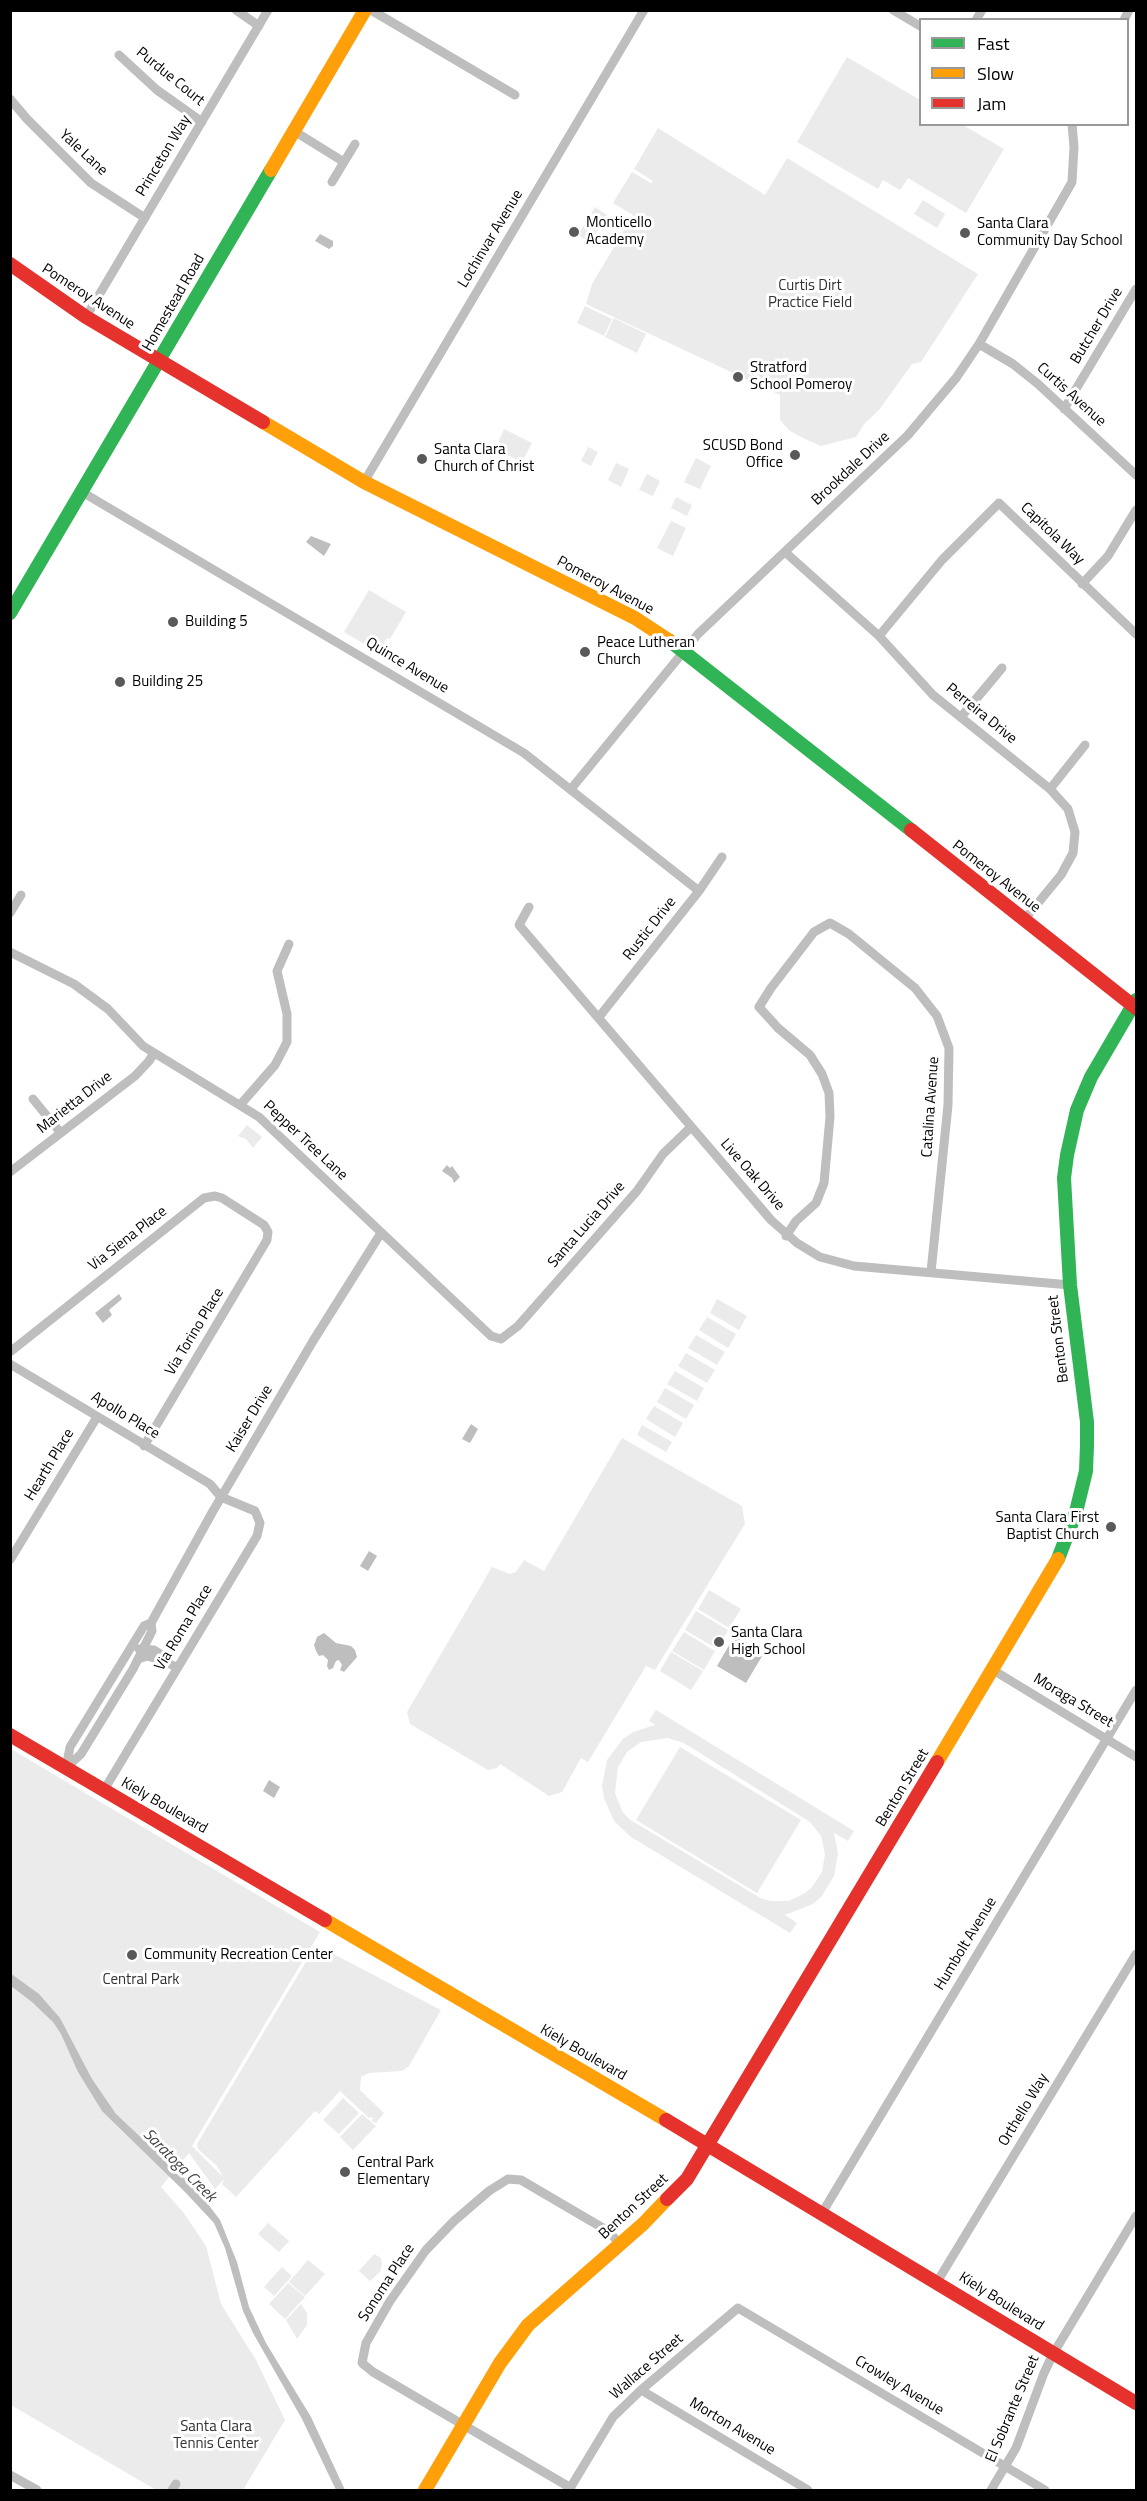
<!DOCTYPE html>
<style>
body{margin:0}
#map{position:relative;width:1147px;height:2501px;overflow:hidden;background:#fff;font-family:"Titillium Web",sans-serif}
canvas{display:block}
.frame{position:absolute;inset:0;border:12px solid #000;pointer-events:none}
.legend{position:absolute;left:919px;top:18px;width:210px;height:108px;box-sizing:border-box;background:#fff;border:2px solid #999;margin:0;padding:8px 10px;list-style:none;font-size:18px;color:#000}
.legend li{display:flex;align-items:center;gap:12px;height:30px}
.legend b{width:30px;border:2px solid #999}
</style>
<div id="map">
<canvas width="1147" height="2501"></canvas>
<div class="frame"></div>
<ul class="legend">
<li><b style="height:8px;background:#30b455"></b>Fast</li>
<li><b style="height:8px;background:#ff9f0a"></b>Slow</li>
<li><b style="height:8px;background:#e5322d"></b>Jam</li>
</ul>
</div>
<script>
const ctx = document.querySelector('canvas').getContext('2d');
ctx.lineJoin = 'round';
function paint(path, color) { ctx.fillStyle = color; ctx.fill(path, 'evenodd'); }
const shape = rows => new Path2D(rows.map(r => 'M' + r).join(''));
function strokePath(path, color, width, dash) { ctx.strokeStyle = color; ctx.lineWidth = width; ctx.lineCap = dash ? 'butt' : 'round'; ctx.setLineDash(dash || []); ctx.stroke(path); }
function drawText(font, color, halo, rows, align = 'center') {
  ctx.font = font + ' "Titillium Web",sans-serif'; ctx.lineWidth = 6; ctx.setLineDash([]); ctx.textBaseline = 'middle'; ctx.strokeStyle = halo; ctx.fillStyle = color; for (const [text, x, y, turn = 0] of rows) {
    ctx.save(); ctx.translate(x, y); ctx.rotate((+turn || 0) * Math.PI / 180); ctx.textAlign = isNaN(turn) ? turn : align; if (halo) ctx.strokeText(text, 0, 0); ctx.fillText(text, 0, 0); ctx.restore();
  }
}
const green = shape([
 [847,57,920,100,920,124,963,125,1004,149,966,213,908,178,900,190,883,180,878,189,797,142],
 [658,128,765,195,787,158,978,274,921,362,912,364,879,410,864,424,856,437,821,446,805,439,790,431,780,420,780,395,586,304,592,284,633,215,613,203,632,172,651,183,653,181,634,169],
 [923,200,945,214,937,228,914,214],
 [595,207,607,215,590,243,578,235],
 [585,306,612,319,604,336,577,323],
 [614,318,646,334,637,353,605,337],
 [504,429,532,443,522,462,495,449],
 [588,447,598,452,591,466,581,461],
 [696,458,711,466,700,489,684,482],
 [616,463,629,469,621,487,608,480],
 [647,474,660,481,653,496,639,490],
 [676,497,692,505,687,516,671,508],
 [671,521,686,528,673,556,657,548],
 [369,590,406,612,390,639,387,638,381,648,384,650,381,654,344,632],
 [247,1125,262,1137,253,1148,246,1139,238,1136],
 [717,1299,747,1316,739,1330,710,1313],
 [707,1317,736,1334,728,1348,699,1330],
 [696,1335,725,1352,717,1365,688,1348],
 [686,1353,715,1370,707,1383,678,1366],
 [675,1371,704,1388,697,1401,667,1384],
 [665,1388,694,1405,686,1419,657,1402],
 [654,1406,683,1423,675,1437,646,1419],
 [642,1425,672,1442,666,1452,637,1435],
 [622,1438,742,1506,745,1524,655,1670,646,1666,588,1762,581,1758,562,1792,549,1796,500,1764,497,1768,488,1770,410,1724,407,1712,492,1567,510,1574,516,1572,524,1560,544,1571],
 [709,1590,741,1609,729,1628,698,1609],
 [696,1611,728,1630,717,1649,685,1630],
 [684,1632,715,1651,704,1670,672,1651],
 [671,1652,703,1671,691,1690,660,1671],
 [656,1710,854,1831,848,1841,834,1833,838,1853,834,1876,822,1896,813,1904,785,1915,797,1923,790,1933,631,1837,614,1821,604,1798,602,1786,607,1760,623,1739,633,1732,655,1725,649,1721],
 [668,1738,684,1743,810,1822,821,1836,825,1854,822,1872,812,1887,805,1893,789,1901,771,1901,762,1899,629,1819,622,1811,615,1793,618,1767,627,1752,641,1742],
 [680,1747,801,1820,757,1893,636,1820],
 [11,1749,320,1932,192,2146,223,2177,217,2166,198,2149,197,2144,316,1945,441,2010,409,2066,402,2071,369,2073,361,2077,360,2090,384,2113,376,2123,372,2121,373,2117,369,2118,340,2091,319,2114,315,2111,236,2197,222,2184,225,2178,215,2189,189,2153,161,2187,183,2212,206,2246,221,2304,256,2360,285,2420,243,2490,156,2490,11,2405],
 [343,2098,359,2113,339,2134,323,2120],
 [362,2114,376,2126,353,2150,340,2137],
 [268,2223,289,2241,279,2252,258,2234],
 [374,2254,381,2258,382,2264,380,2272,370,2281,359,2271],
 [308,2260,325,2274,305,2296,289,2282],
 [282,2267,292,2276,274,2296,264,2287],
 [288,2283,305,2297,285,2319,269,2304],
 [301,2304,307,2313,307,2325,297,2339,286,2320]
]);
const water = shape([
 [320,234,333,241,333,246,329,249,315,241],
 [311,536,331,544,324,556,306,542],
 [447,1165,450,1168,452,1166,460,1177,454,1183,452,1178,442,1171],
 [119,1294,122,1299,109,1310,112,1315,103,1323,95,1313],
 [471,1424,478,1429,470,1443,462,1439],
 [369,1551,377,1556,368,1571,360,1566],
 [324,1633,336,1643,351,1646,355,1650,357,1657,344,1672,340,1670,342,1665,339,1660,336,1661,333,1668,329,1670,327,1666,328,1660,323,1655,319,1656,316,1651,314,1645,317,1637],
 [735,1635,764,1653,746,1683,717,1666],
 [269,1780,280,1787,274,1798,263,1791],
 [10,1973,39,1994,60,2018,92,2079,116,2114,198,2191,220,2220,237,2262,249,2307,266,2343,311,2417,345,2490,336,2490,302,2419,253,2333,243,2311,225,2248,214,2223,185,2192,102,2111,78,2072,61,2034,53,2022,32,2002,11,1986]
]);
const street = shape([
 [236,10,259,26],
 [371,10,515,95],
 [893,10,920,26],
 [976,20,982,10],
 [1124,20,1129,10],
 [119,55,157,90,202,122],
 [10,99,27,119,91,183,145,218],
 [294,131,344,162,355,144],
 [332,182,344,162],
 [86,317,268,10],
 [979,344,1013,364,1038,384,1136,475],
 [1064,409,1136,289],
 [364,482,644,10],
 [82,492,524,753,699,891],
 [785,552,879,636,933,695,1050,789,1068,809,1075,832,1073,853,1061,875,1024,920],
 [1082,584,1108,556,1136,510],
 [879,636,942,560,999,503,1136,634],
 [961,717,1002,668],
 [571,789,698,634,908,435,956,378,979,344,1072,182,1074,147,1072,124],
 [1050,789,1085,745],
 [529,907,519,925,771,1220,797,1243,820,1257,854,1266,1070,1285],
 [10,913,21,895],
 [10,952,74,984,108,1009,143,1046,259,1117,491,1336,501,1339,518,1326,637,1191,663,1154,691,1127],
 [599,1017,699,891,722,857],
 [33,1099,60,1132],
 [241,1104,275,1065,287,1042,287,1014,277,971,289,944],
 [10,1172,135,1076,149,1061,154,1053],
 [786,1236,796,1221,816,1203,824,1183,830,1117,829,1093,822,1074,810,1055,778,1028,759,1007,771,988,814,932,830,923,849,934,915,988,937,1016,949,1048,948,1105,931,1272],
 [10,1352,204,1198,215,1196,222,1198,264,1225,268,1232,267,1240,144,1446],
 [10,1364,210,1484,221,1497],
 [10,1560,97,1417],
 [139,1649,154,1650,162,1655,164,1660],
 [138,1659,147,1656,164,1660,177,1668],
 [993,1670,1136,1757],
 [66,1768,81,1754,133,1669,152,1631,151,1623,213,1511,313,1341,381,1233],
 [66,1768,70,1747,144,1626,151,1623],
 [104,1790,257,1536,260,1523,255,1511,221,1497],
 [822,2213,1136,1690],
 [937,2282,1136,1954],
 [641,2390,808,2490],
 [10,2475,37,2490],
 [571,2488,373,2372,362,2363,366,2343,390,2301,426,2250,454,2221,489,2191,508,2179,521,2180,608,2231,620,2244],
 [172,2490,176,2484],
 [569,2490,613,2417,641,2390,738,2308,1045,2490],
 [991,2490,1016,2448,1044,2373,1053,2354,1136,2216]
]);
const fast = shape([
 [10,613,271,170],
 [670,641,911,830],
 [1058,1559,1076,1512,1086,1471,1087,1445,1087,1422,1070,1285,1064,1178,1067,1155,1077,1110,1091,1077,1136,1000]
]);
const slow = shape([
 [271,170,365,10],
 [263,422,364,482,635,618,670,641],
 [937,1762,1058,1559],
 [325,1920,666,2120],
 [425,2490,500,2363,528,2325,643,2224,667,2199]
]);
const jam = shape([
 [10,264,86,317,263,422],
 [911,830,1136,1008],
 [10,1735,325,1920],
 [666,2120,1136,2403],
 [667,2199,687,2179,937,1762]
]);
const markers = [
 [574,232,6,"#595959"],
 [965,233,6,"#595959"],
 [738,377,6,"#595959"],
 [795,455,6,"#595959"],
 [422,459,6,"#595959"],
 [173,622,6,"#595959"],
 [585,652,6,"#595959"],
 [120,682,6,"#595959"],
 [1111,1527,6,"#595959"],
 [719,1642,6,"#595959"],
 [132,1955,6,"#595959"],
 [345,2172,6,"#595959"]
];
const streetNames = [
 ["Purdue Court",170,77,39],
 ["Yale Lane",83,153,43],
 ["Princeton Way",164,156,-59],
 ["Lochinvar Avenue",491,239,-59],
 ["Pomeroy Avenue",88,297,33],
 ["Homestead Road",174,303,-60],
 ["Butcher Drive",1097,326,-59],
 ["Curtis Avenue",1071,395,42],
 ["Brookdale Drive",851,469,-43],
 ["Capitola Way",1052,534,44],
 ["Pomeroy Avenue",605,586,28],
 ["Quince Avenue",407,666,31],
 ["Perreira Drive",981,714,39],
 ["Pomeroy Avenue",996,877,38],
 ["Rustic Drive",650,929,-52],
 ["Marietta Drive",75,1103,-38],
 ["Catalina Avenue",931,1107,-86],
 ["Pepper Tree Lane",305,1141,43],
 ["Live Oak Drive",752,1175,49],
 ["Santa Lucia Drive",587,1225,-49],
 ["Via Siena Place",128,1239,-38],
 ["Via Torino Place",195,1332,-59],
 ["Benton Street",1059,1339,-97],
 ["Apollo Place",125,1416,31],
 ["Kaiser Drive",250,1419,-59],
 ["Hearth Place",50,1465,-59],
 ["Via Roma Place",184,1628,-59],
 ["Moraga Street",1073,1701,31],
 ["Benton Street",903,1788,-59],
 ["Kiely Boulevard",164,1806,30],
 ["Humbolt Avenue",966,1944,-59],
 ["Kiely Boulevard",583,2053,30],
 ["Orthello Way",1024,2110,-59],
 ["Benton Street",634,2207,-43],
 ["Sonoma Place",387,2283,-57],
 ["Kiely Boulevard",1001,2302,32],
 ["Wallace Street",647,2367,-41],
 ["Crowley Avenue",899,2386,31],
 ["El Sobrante Street",1013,2409,-67],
 ["Morton Avenue",732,2427,31]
];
const poiNames = [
 ["Monticello",586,223],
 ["Academy",586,240],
 ["Santa Clara",977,224],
 ["Community Day School",977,241],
 ["Stratford",750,368],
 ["School Pomeroy",750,385],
 ["SCUSD Bond",783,446,"right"],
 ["Office",783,463,"right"],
 ["Santa Clara",434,450],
 ["Church of Christ",434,467],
 ["Building 5",185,622],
 ["Peace Lutheran",597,643],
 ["Church",597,660],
 ["Building 25",132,682],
 ["Santa Clara First",1099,1518,"right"],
 ["Baptist Church",1099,1535,"right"],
 ["Santa Clara",731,1633],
 ["High School",731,1650],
 ["Community Recreation Center",144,1955],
 ["Central Park",357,2163],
 ["Elementary",357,2180]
];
const parkNames = [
 ["Curtis Dirt",810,286],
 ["Practice Field",810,303],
 ["Central Park",141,1980],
 ["Santa Clara",216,2427],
 ["Tennis Center",216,2444]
];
const waterNames = [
 ["Saratoga Creek",179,2166,45]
];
paint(green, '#ebebeb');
paint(water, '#bebebe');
strokePath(street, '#bebebe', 9);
strokePath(fast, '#30b455', 14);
strokePath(slow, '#ff9f0a', 14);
strokePath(jam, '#e5322d', 14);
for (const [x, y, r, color] of markers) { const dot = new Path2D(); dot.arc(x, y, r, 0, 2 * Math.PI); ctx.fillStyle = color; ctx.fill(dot); strokePath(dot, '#fff', 2); }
drawText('15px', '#000', '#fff', streetNames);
drawText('15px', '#000', '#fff', poiNames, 'left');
drawText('15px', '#323232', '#fff', parkNames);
drawText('italic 16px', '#434343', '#fff', waterNames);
</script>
